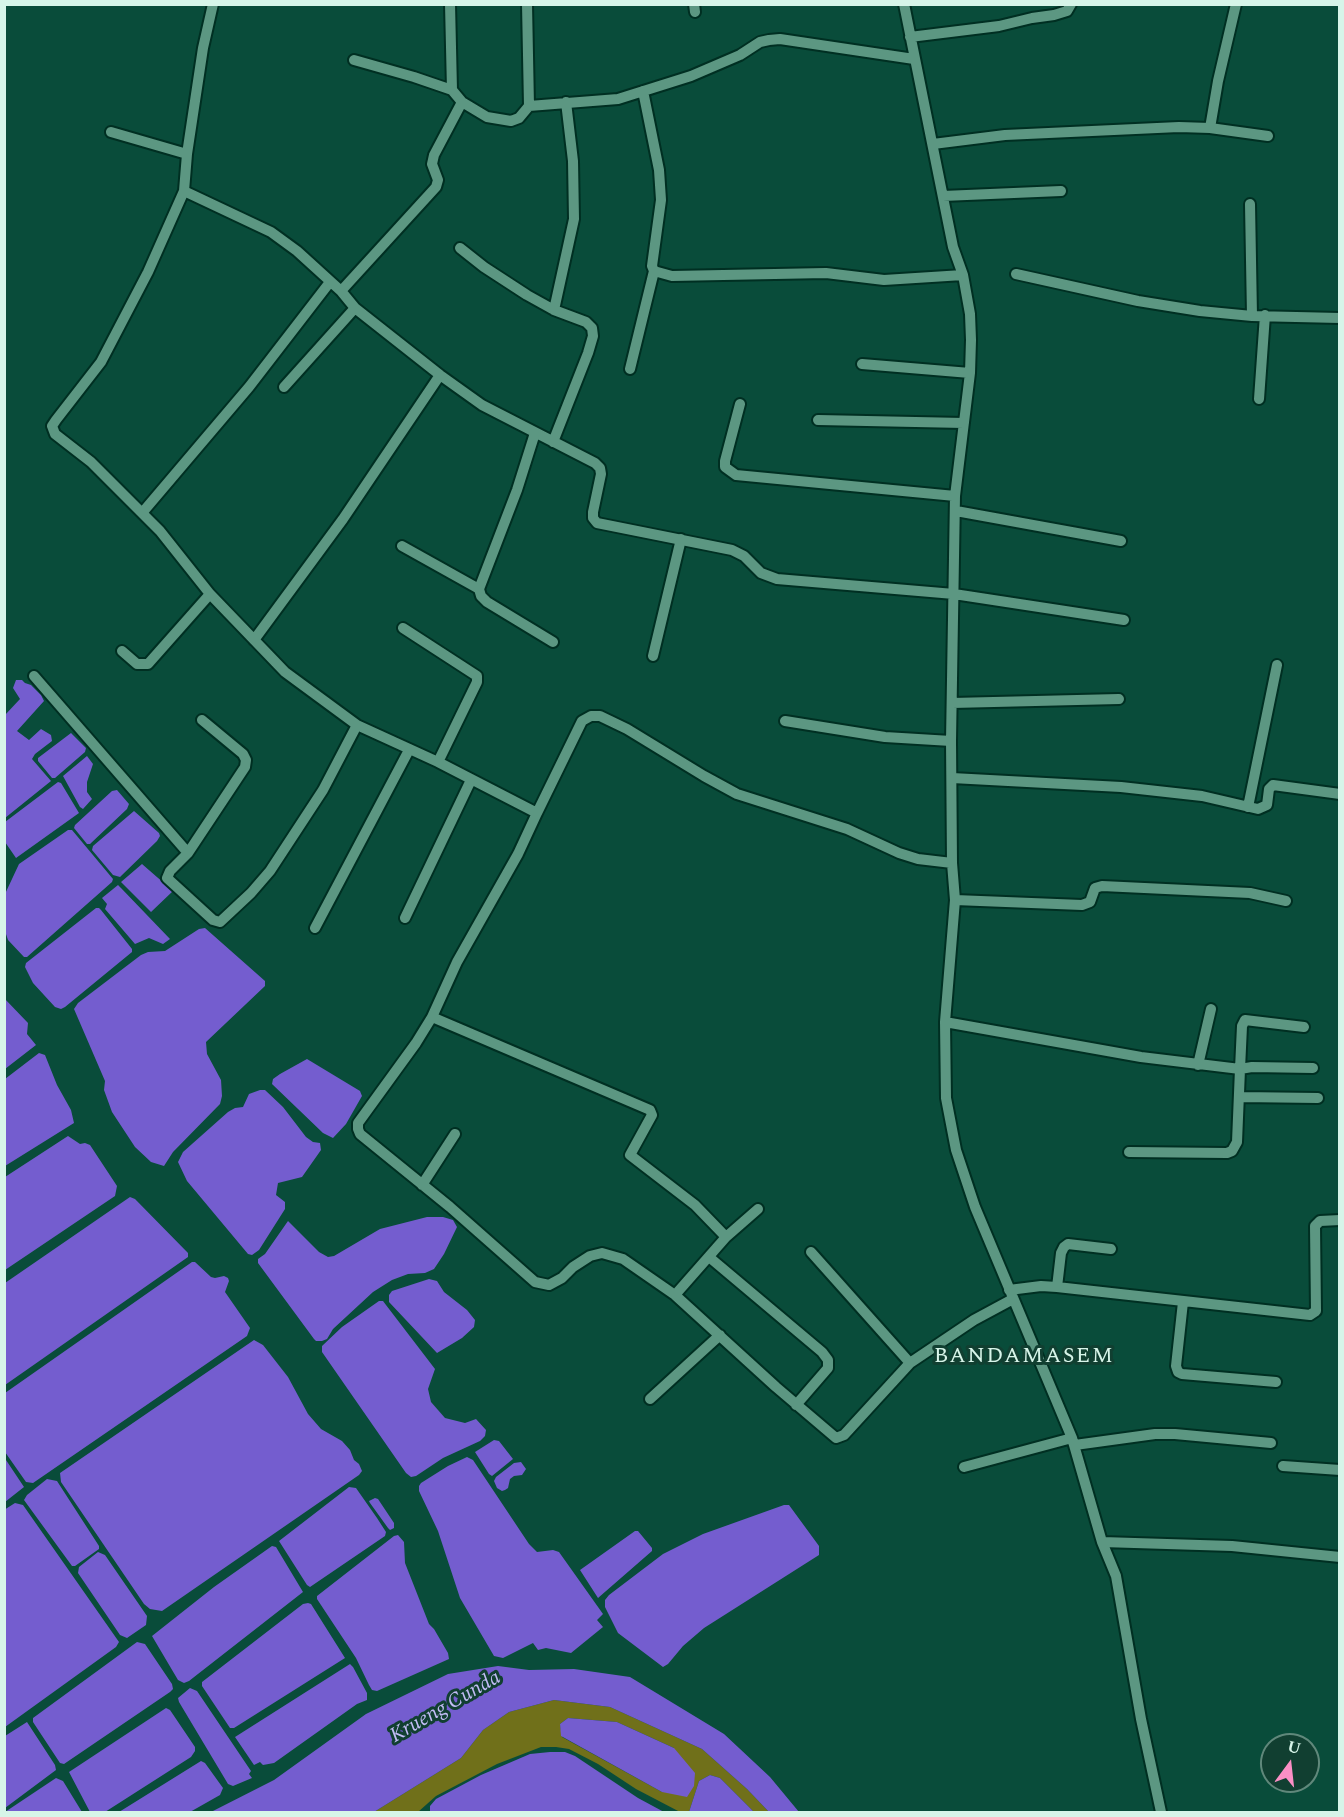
<!DOCTYPE html>
<style>
body{margin:0}
#map{position:relative;width:1344px;height:1817px;overflow:hidden;background:#094c3a;font-family:Spectral,serif}
canvas{display:block}
.frame{position:absolute;inset:0;border:6px solid #d7f5e9;pointer-events:none}
.north{position:absolute;left:1260px;top:1733px;width:60px;height:60px;box-sizing:border-box;background:#113f31;border:2px solid #60887b;border-radius:50%;rotate:15deg;font-size:16px;font-weight:700;line-height:24px;text-align:center;color:#d7f5e9}
.north::after{content:'';display:block;margin:auto;width:21px;height:27px;background:#fb8fc5;clip-path:polygon(50% 0,100% 100%,50% 72%,0 100%)}
</style>
<div id="map">
<canvas width="1344" height="1817"></canvas>
<div class="frame"></div>
<div class="north">U</div>
</div>
<script>
const ctx = document.querySelector('canvas').getContext('2d');
ctx.lineJoin = 'round';
function paint(path, color) { ctx.fillStyle = color; ctx.fill(path, 'evenodd'); }
const shape = rows => new Path2D(rows.map(r => 'M' + r).join(''));
function strokePath(path, color, width, dash) { ctx.strokeStyle = color; ctx.lineWidth = width; ctx.lineCap = dash ? 'butt' : 'round'; ctx.setLineDash(dash || []); ctx.stroke(path); }
function drawText(font, color, halo, rows, align = 'center') {
  ctx.font = font + ' Spectral,serif'; ctx.lineWidth = 6; ctx.setLineDash([]); ctx.textBaseline = 'middle'; ctx.strokeStyle = halo; ctx.fillStyle = color; for (const [text, x, y, turn = 0] of rows) {
    ctx.save(); ctx.translate(x, y); ctx.rotate((+turn || 0) * Math.PI / 180); ctx.textAlign = isNaN(turn) ? turn : align; if (halo) ctx.strokeText(text, 0, 0); ctx.fillText(text, 0, 0); ctx.restore();
  }
}
const green = shape([
 [554,1700,610,1707,702,1749,747,1789,769,1812,754,1812,720,1778,710,1775,699,1781,689,1812,680,1812,636,1789,598,1764,569,1749,556,1747,541,1747,497,1764,436,1796,418,1812,374,1812,461,1758,483,1730,509,1712],
 [568,1718,617,1722,674,1748,662,1792,562,1737,560,1724]
]);
const water = shape([
 [16,680,22,680,25,683,31,685,41,695,44,701,17,731,29,740,41,729,51,735,52,741,35,754,32,759,51,781,5,818,5,715,20,699,13,688],
 [71,733,86,748,85,752,55,778,52,778,38,761,38,758],
 [87,756,93,764,87,782,87,792,92,799,83,809,80,807,63,776],
 [58,782,61,783,79,813,16,858,5,842,5,822],
 [117,790,129,804,127,809,90,844,87,844,74,828,75,825,112,791],
 [134,811,159,833,160,836,157,841,120,877,113,875,92,850,93,846],
 [68,830,72,830,113,879,112,882,27,957,24,957,8,940,5,931,5,894,19,864],
 [142,864,173,891,151,912,121,882],
 [118,885,121,888,170,939,163,944,149,938,135,944,105,909,107,904,102,898],
 [96,908,99,908,101,910,132,949,132,952,65,1007,61,1009,55,1007,33,983,25,967,26,963],
 [205,928,265,981,265,986,206,1042,207,1054,221,1080,222,1096,220,1104,173,1152,164,1166,151,1162,135,1147,112,1112,104,1090,105,1081,74,1009,78,1003,141,955,148,952,165,951,199,929],
 [4,998,28,1023,27,1034,36,1045,5,1069],
 [39,1053,45,1055,57,1085,71,1110,74,1123,5,1166,5,1079],
 [307,1059,360,1091,362,1096,346,1124,333,1138,323,1133,272,1084,273,1079,280,1074],
 [260,1090,265,1090,283,1107,306,1137,313,1142,320,1143,321,1150,302,1177,278,1183,276,1195,285,1202,285,1209,259,1250,252,1255,248,1254,187,1181,178,1162,183,1152,228,1112,235,1108,243,1107,249,1094],
 [68,1136,80,1144,85,1143,90,1145,117,1186,115,1196,5,1270,5,1177],
 [130,1197,135,1199,188,1253,188,1257,5,1385,5,1283],
 [427,1217,443,1217,453,1220,457,1227,444,1254,434,1269,425,1273,408,1274,392,1280,373,1292,333,1329,327,1339,322,1341,316,1341,314,1339,258,1263,258,1259,265,1254,288,1221,319,1252,328,1257,334,1256,380,1229],
 [192,1262,195,1262,211,1277,215,1278,224,1276,228,1278,229,1281,225,1292,250,1328,247,1336,33,1483,26,1482,5,1452,5,1393],
 [429,1279,437,1281,444,1292,467,1310,475,1320,474,1327,462,1338,437,1353,389,1302,389,1295,392,1291],
 [379,1301,383,1301,386,1305,435,1369,428,1389,431,1402,445,1418,465,1423,476,1419,486,1430,485,1436,480,1441,443,1458,416,1476,411,1477,406,1473,322,1352,322,1346,342,1327],
 [254,1340,263,1345,288,1377,308,1414,321,1429,342,1441,350,1450,354,1460,359,1464,362,1471,359,1475,162,1611,150,1609,144,1604,61,1482,60,1473],
 [494,1440,499,1441,513,1459,492,1476,489,1474,475,1452],
 [4,1457,24,1487,5,1502,4,1502],
 [467,1457,473,1460,529,1544,537,1552,553,1550,559,1552,603,1614,597,1620,603,1627,571,1653,546,1648,538,1650,533,1643,503,1658,494,1656,460,1598,438,1531,419,1491,419,1486,421,1483,448,1466],
 [521,1462,526,1469,522,1475,514,1476,510,1479,508,1488,505,1490,502,1491,497,1488,494,1481,496,1477,514,1463],
 [47,1479,57,1481,99,1546,99,1549,75,1566,72,1566,24,1500,27,1495],
 [349,1487,356,1488,377,1518,386,1532,385,1536,310,1587,307,1585,279,1541],
 [375,1498,378,1499,394,1523,394,1528,390,1530,388,1528,370,1503,369,1501],
 [15,1503,23,1505,119,1642,116,1647,5,1727,4,1510],
 [784,1505,789,1505,819,1546,819,1555,704,1628,683,1646,668,1664,663,1667,618,1633,605,1607,605,1600,609,1595,663,1554,703,1534],
 [635,1531,638,1531,652,1548,652,1551,598,1598,580,1570],
 [398,1535,404,1542,405,1563,429,1624,434,1629,448,1653,449,1659,377,1691,372,1690,369,1685,356,1658,317,1599,317,1596,394,1536],
 [272,1546,276,1547,303,1592,189,1681,184,1683,178,1680,152,1636,214,1587],
 [98,1552,105,1555,147,1616,146,1625,127,1638,120,1635,78,1573,79,1567],
 [308,1603,311,1604,345,1658,234,1728,230,1728,202,1686,202,1682,303,1604],
 [137,1642,145,1644,172,1684,173,1689,170,1692,64,1764,60,1763,33,1722,33,1718],
 [350,1664,353,1667,367,1693,367,1700,357,1704,274,1763,263,1765,260,1762,254,1765,235,1737],
 [498,1666,529,1670,574,1669,630,1677,724,1734,770,1777,799,1812,769,1812,747,1789,702,1749,610,1707,554,1700,509,1712,483,1730,461,1758,374,1812,211,1812,274,1780,366,1714,448,1674],
 [190,1688,197,1691,251,1771,249,1774,252,1778,233,1786,228,1784,179,1702,178,1698],
 [166,1708,170,1710,195,1747,195,1751,191,1757,105,1812,90,1812,69,1772],
 [568,1718,617,1722,674,1748,695,1773,694,1786,687,1797,662,1792,561,1736,560,1724],
 [27,1722,55,1765,56,1770,5,1808,5,1736],
 [550,1752,565,1752,575,1756,638,1798,664,1812,430,1812,430,1806,436,1799,481,1775,530,1754],
 [201,1761,205,1763,223,1788,220,1795,190,1812,119,1812],
 [710,1775,720,1778,754,1812,689,1812,699,1781],
 [56,1778,63,1781,82,1812,5,1812]
]);
const minor = shape([
 [213,4,203,48,187,154,184,191,148,272,101,362,56,420,52,426,55,434,91,462,160,531,210,594,285,672,357,725,438,762,537,813,582,721,591,716,600,716,627,729,704,776,737,794,847,829,899,853,918,859,952,863],
 [450,4,452,90,462,102,487,117,511,121,519,118,529,106,618,99,691,76,740,55,760,42,769,40,780,39,914,59],
 [527,4,529,106],
 [694,4,695,12],
 [904,4,953,247,963,275,970,314,971,340,970,373,955,496,951,741,952,863,955,900,945,1022,946,1098,956,1150,975,1207,1072,1438,1102,1542,1116,1576,1141,1719,1161,1812],
 [910,37,999,26,1032,18,1054,15,1067,11,1071,4],
 [354,60,414,77,452,90],
 [643,91,659,170,661,200,652,266,654,271,672,276,826,273,884,280,963,275],
 [1210,128,1218,81,1236,4],
 [111,132,187,154],
 [933,144,1005,135,1179,127,1210,128,1268,136],
 [184,191,271,232,297,251,341,291,355,308,440,375,482,405,595,463,600,468,601,474,593,512,593,518,597,523,732,550,744,556,761,573,777,579,954,594,1124,620],
 [943,196,1061,191],
 [1250,204,1252,316,1340,318],
 [460,248,484,267,527,295,554,310,586,322,592,328,593,336,588,353,553,442],
 [1016,274,1138,301,1200,311,1252,316],
 [341,291,436,187,438,180,432,164,434,155,462,102],
 [554,310,574,219,573,161,566,102],
 [862,364,970,373],
 [630,369,654,271],
 [284,387,355,308],
 [1259,399,1265,315],
 [740,404,725,461,725,467,736,475,955,496],
 [818,420,964,423],
 [535,433,517,490,479,589,481,596,487,602,553,642],
 [956,511,1121,541],
 [142,513,249,387,330,282],
 [402,546,479,589],
 [403,628,477,676,477,682,438,762],
 [254,640,343,519,440,375],
 [122,651,137,664,148,664,210,594],
 [653,656,681,539],
 [34,676,188,853],
 [952,703,1119,699],
 [202,720,243,754,246,760,245,767,188,853,170,871,167,878,213,920,220,922,251,893,270,871,323,790,357,725],
 [785,721,885,737,951,741],
 [952,778,1121,787,1202,796,1258,809,1267,805,1269,789,1273,785,1340,794],
 [1248,807,1277,665],
 [537,813,518,854,457,962,432,1017,416,1043,358,1123,358,1129,360,1134,450,1207,535,1282,549,1285,562,1278,573,1267,590,1256,602,1253,623,1259,675,1295,776,1387,836,1438,844,1435,910,1363,974,1320,1013,1299],
 [955,900,1082,905,1090,902,1095,888,1102,886,1250,893,1286,901],
 [405,918,471,780],
 [315,928,409,750],
 [432,1017,650,1110,652,1115,630,1155,695,1205,726,1237,675,1295],
 [945,1022,1141,1057,1240,1069,1237,1142,1232,1151,1227,1153,1129,1152],
 [1304,1027,1245,1020,1242,1026,1240,1069,1252,1067,1313,1068],
 [1198,1065,1211,1009],
 [1240,1097,1318,1098],
 [422,1185,455,1134],
 [726,1237,758,1209],
 [811,1252,910,1363],
 [709,1257,822,1352,828,1360,828,1368,796,1405],
 [1057,1287,1061,1253,1064,1247,1068,1244,1111,1249],
 [1009,1290,1041,1286,1057,1287,1310,1315,1316,1311,1315,1226,1320,1221,1340,1220],
 [1183,1302,1176,1366,1178,1372,1182,1374,1276,1382],
 [650,1399,720,1335],
 [1075,1445,1155,1434,1175,1434,1271,1443],
 [1283,1466,1340,1470],
 [964,1467,1072,1438],
 [1102,1542,1232,1546,1340,1557]
]);
const waterNames = [
 ["Krueng Cunda",446,1708,-30]
];
const quarterNames = [
 ["BANDAMASEM",1024,1358]
];
paint(green, '#70701a');
paint(water, '#745dcf');
strokePath(minor, '#002f22', 14);
strokePath(minor, '#5c9782', 10);
drawText('italic 21px', '#c2bcf5', '#113f31', waterNames);
ctx.letterSpacing = '1.5px';
drawText('22px', '#d7f5e9', '#113f31', quarterNames);
ctx.letterSpacing = '0px';
</script>
